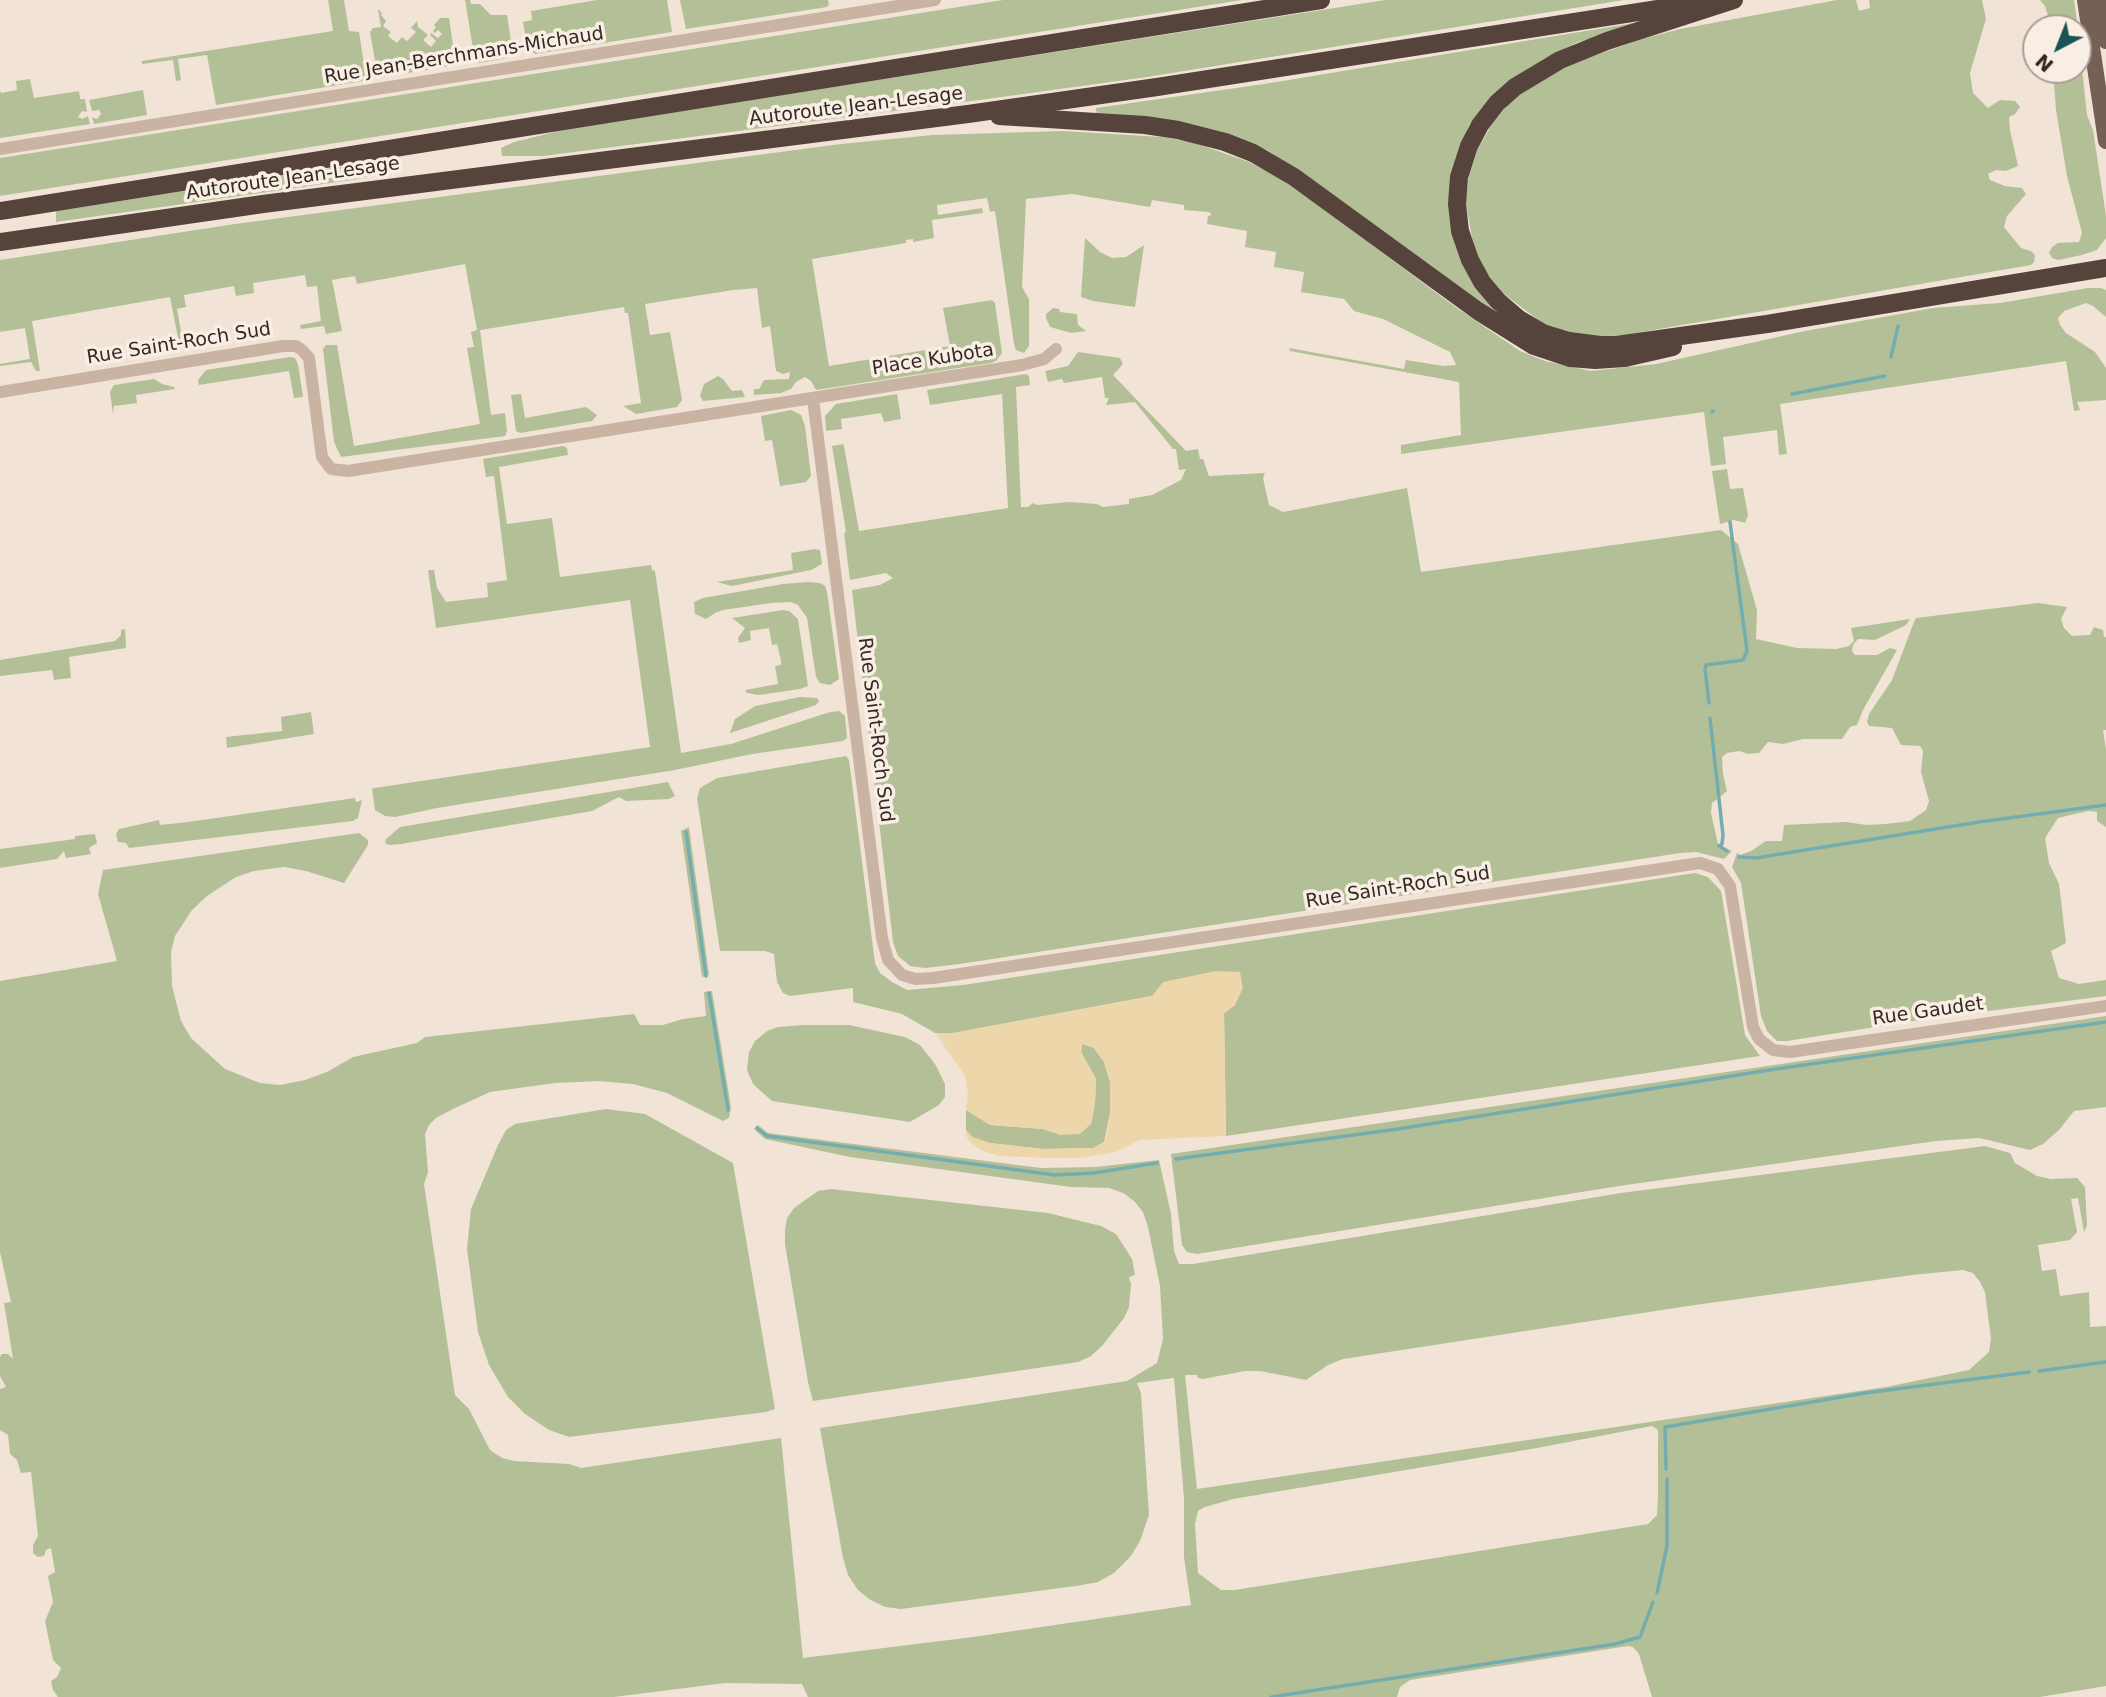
<!DOCTYPE html>
<style>
body{margin:0}
#map{position:relative;width:2106px;height:1697px;overflow:hidden;background:#f1e4d6;font-family:"DejaVu Sans",sans-serif}
canvas{display:block}
.north{position:absolute;left:2022px;top:14px;width:70px;height:70px;box-sizing:border-box;background:#f9eee3;border:2px solid #aa9f97;border-radius:50%;rotate:222deg;font-size:19px;font-weight:700;line-height:28px;text-align:center;color:#342925}
.north::after{content:'';display:block;margin:auto;width:24px;height:32px;background:#1a5255;clip-path:polygon(50% 0,100% 100%,50% 72%,0 100%)}
</style>
<div id="map">
<canvas width="2106" height="1697"></canvas>
<div class="north">N</div>
</div>
<script>
const ctx = document.querySelector('canvas').getContext('2d');
ctx.lineJoin = 'round';
function paint(path, color) { ctx.fillStyle = color; ctx.fill(path, 'evenodd'); }
const shape = rows => new Path2D(rows.map(r => 'M' + r).join(''));
function strokePath(path, color, width, dash) { ctx.strokeStyle = color; ctx.lineWidth = width; ctx.lineCap = dash ? 'butt' : 'round'; ctx.setLineDash(dash || []); ctx.stroke(path); }
function drawText(font, color, halo, rows, align = 'center') {
  ctx.font = font + ' "DejaVu Sans",sans-serif'; ctx.lineWidth = 7; ctx.setLineDash([]); ctx.textBaseline = 'middle'; ctx.strokeStyle = halo; ctx.fillStyle = color; for (const [text, x, y, turn = 0] of rows) {
    ctx.save(); ctx.translate(x, y); ctx.rotate((+turn || 0) * Math.PI / 180); ctx.textAlign = isNaN(turn) ? turn : align; if (halo) ctx.strokeText(text, 0, 0); ctx.fillText(text, 0, 0); ctx.restore();
  }
}
const green = shape([
 [328,0,344,0,349,31,359,32,366,77,363,81,216,105,207,55,178,59,181,80,176,81,173,60,142,64,142,61,333,31],
 [465,0,470,0,471,4,480,4,491,15,507,15,512,47,507,58,479,63,475,61],
 [597,0,667,0,672,32,535,54,527,45,523,22,532,20,531,11],
 [680,0,828,0,829,4,827,7,686,29],
 [1003,0,1242,0,0,196,0,158],
 [1385,0,1624,0,1147,77,980,100,543,156,502,156,501,148,514,142,567,129],
 [1837,0,1856,0,1859,11,1870,8,1869,0,1982,0,1986,19,1970,73,1973,93,1988,108,2000,100,2015,101,2020,107,2015,114,2009,117,2010,130,2018,166,2006,171,1996,170,1988,174,1990,180,2005,186,2022,188,2026,194,2007,216,2004,227,2021,248,2031,251,2035,255,2034,262,2031,265,1624,335,1597,337,1569,333,1542,323,1503,293,1485,271,1474,248,1465,199,1469,175,1478,149,1492,124,1510,102,1536,82,1568,65,1642,39,1680,29],
 [2040,0,2074,0,2078,28,2052,28,2045,6],
 [378,9,382,13,381,15,386,21,383,26,391,32,388,36,397,43,402,37,407,41,416,32,411,28,417,21,418,27,428,35,423,40,431,47,436,41,430,35,431,33,438,38,442,34,438,30,435,33,433,31,436,27,434,25,440,18,449,18,456,65,378,78,370,32,373,28,381,27],
 [1634,23,1635,27,1578,42,1544,59,1513,79,1481,109,1469,125,1462,142,1453,231,1525,336,1340,200,1268,151,1221,132,1194,125,1176,122,1097,117,1096,108,1264,84],
 [2078,32,2087,115,2093,130,2106,216,2106,238,2097,250,2082,255,2058,260,2052,258,2049,253,2052,247,2058,243,2079,242,2082,233,2067,176,2056,110,2053,70,2078,70],
 [30,79,34,98,79,91,80,99,85,99,87,112,82,111,78,117,82,119,88,116,90,124,0,138,0,90,1,93,17,90,16,81],
 [143,90,147,115,94,124,92,117,97,119,101,114,99,110,92,111,89,100],
 [1063,131,1162,137,1192,142,1249,162,1274,174,1310,199,1454,306,1520,351,1545,361,1591,371,1656,364,1805,331,1933,308,2000,303,2088,288,2101,288,2106,290,2106,317,2093,306,2086,303,2064,311,2058,318,2060,325,2066,333,2095,352,2106,368,2106,400,2077,402,2080,410,2074,411,2066,361,1780,404,1787,454,1779,455,1777,430,1723,437,1726,464,1711,466,1704,412,1401,454,1401,445,1461,435,1459,382,1290,351,1289,348,1404,369,1406,360,1444,366,1456,365,1450,352,1383,319,1354,311,1344,299,1301,292,1304,272,1274,267,1276,252,1245,247,1247,231,1207,224,1208,216,1212,215,1209,212,1184,210,1184,205,1152,200,1150,207,1072,194,1026,199,1022,287,1029,299,1029,346,1024,353,1016,350,1014,344,995,211,990,212,987,198,937,205,938,215,982,208,983,213,932,220,934,238,913,242,913,239,906,240,906,243,812,259,829,366,950,346,943,308,992,300,995,303,1002,353,996,361,991,363,816,390,811,381,805,377,796,382,791,389,781,393,754,395,754,389,759,389,764,380,789,379,790,372,783,374,776,371,770,326,762,328,757,288,733,290,645,304,650,335,670,332,682,400,677,407,636,414,623,406,641,403,628,313,625,313,624,307,480,330,491,415,505,413,507,431,505,436,341,457,334,442,323,349,326,345,337,345,354,446,480,424,467,348,474,347,471,332,477,330,465,264,357,284,355,276,332,280,342,331,326,334,324,326,301,329,300,325,321,321,317,286,307,287,305,275,253,283,254,293,236,296,234,286,184,295,186,307,177,309,183,342,201,340,201,345,180,348,170,297,32,321,40,371,36,371,31,362,0,366,0,364,30,359,25,328,0,332,0,260,235,224,841,144,933,135],
 [337,167,376,167,378,173,359,179,56,222,56,211],
 [1085,238,1100,252,1112,258,1126,257,1144,245,1135,307,1093,301,1081,297],
 [1053,308,1059,309,1060,312,1077,314,1078,325,1086,331,1071,333,1050,327,1046,318,1046,314],
 [1078,352,1120,358,1123,364,1113,375,1186,451,1198,449,1200,459,1203,459,1209,476,1265,473,1263,478,1269,505,1283,512,1407,488,1421,572,1721,530,1738,544,1757,610,1756,639,1797,648,1836,649,1849,646,1854,641,1851,628,1910,619,1906,625,1875,640,1858,639,1853,645,1852,651,1855,655,1877,655,1890,648,1897,650,1863,710,1857,725,1850,727,1842,739,1803,739,1783,744,1768,742,1759,753,1748,754,1739,751,1727,753,1722,757,1723,774,1727,791,1712,803,1711,813,1718,844,1732,851,1724,859,1696,852,1680,853,960,964,925,968,910,966,898,956,893,942,852,590,880,585,893,578,886,573,850,580,844,533,846,532,832,446,843,444,844,446,859,531,1008,508,1002,394,930,405,927,390,1026,374,1029,376,1030,385,1016,387,1021,507,1028,507,1033,503,1037,505,1069,502,1097,504,1103,507,1129,504,1129,499,1152,495,1181,480,1186,469,1179,470,1176,449,1173,449,1135,402,1106,405,1109,398,1105,398,1102,377,1064,383,1062,379,1048,382,1045,371,1068,366],
 [290,357,295,358,298,364,303,397,294,398,289,371,199,385,198,380,206,370],
 [718,376,723,379,732,391,742,390,745,397,703,401,700,396,704,384],
 [154,379,162,384,174,387,175,389,136,395,137,403,114,406,113,414,110,392,114,385],
 [521,394,525,418,586,407,597,415,592,421,520,433,516,431,511,395],
 [897,394,901,419,884,422,881,413,841,419,842,429,826,431,825,416,836,404],
 [791,410,801,415,805,426,811,476,806,482,780,486,772,440,765,441,761,416],
 [563,446,567,448,568,455,499,467,507,524,552,518,560,577,651,565,652,570,655,571,681,753,731,744,830,712,839,711,845,716,847,738,843,741,752,754,675,770,437,808,395,817,385,816,375,810,372,789,374,788,650,747,630,600,436,628,428,570,434,570,437,588,446,602,488,597,487,583,507,580,494,476,486,477,483,459],
 [1727,469,1730,489,1743,488,1748,515,1745,523,1734,520,1720,524,1712,471],
 [815,549,820,550,822,564,811,570,732,586,717,582,793,570,791,553],
 [808,582,820,583,825,586,827,592,839,679,830,685,820,683,816,677,807,618,798,605,791,602,771,603,723,610,715,613,706,619,695,614,694,602,703,598,783,584],
 [2038,603,2067,607,2061,619,2064,628,2072,636,2090,635,2094,627,2103,630,2104,637,2106,637,2106,730,2103,730,2106,750,2106,827,2097,821,2097,812,2088,811,2058,818,2045,838,2049,863,2059,884,2066,943,2051,951,2059,978,2079,984,2106,980,2106,996,1926,1019,1787,1041,1777,1041,1767,1031,1761,1016,1741,883,1732,867,1737,853,1740,855,1751,851,1766,841,1782,841,1784,825,1847,822,1866,825,1886,824,1910,821,1926,810,1929,801,1921,772,1923,751,1920,746,1901,745,1892,728,1869,726,1867,722,1869,714,1892,680,1914,622,1916,618],
 [783,610,789,611,798,619,808,686,800,689,759,695,747,693,745,690,778,684,775,666,781,665,781,661,777,644,772,645,769,628,750,631,751,640,739,643,738,638,745,628,732,618],
 [125,629,126,648,69,657,71,678,54,680,52,670,0,676,0,660,115,641,121,635,121,630],
 [800,697,817,698,819,701,816,705,730,733,735,719,755,706],
 [311,712,314,734,227,748,226,737,282,731,281,717],
 [846,756,849,760,875,963,880,973,892,982,907,990,963,985,1695,873,1708,877,1721,891,1745,1035,1760,1056,1226,1136,1224,1013,1235,1005,1152,996,953,1033,935,1033,902,1014,853,1002,853,988,790,996,783,993,777,982,774,954,765,951,720,951,697,798,700,788,717,778],
 [668,782,675,796,669,799,626,801,619,797,592,811,401,844,390,845,386,844,385,840,400,827],
 [355,798,356,802,362,800,358,818,353,821,129,848,126,843,118,842,116,834,119,829,159,820,160,825,188,822],
 [689,827,709,975,702,977,681,831],
 [359,833,368,840,368,845,344,883,306,871,284,867,254,871,236,877,207,896,192,910,175,936,171,952,172,986,181,1021,191,1038,225,1069,260,1083,280,1085,305,1080,329,1071,353,1057,417,1043,425,1037,634,1014,640,1025,663,1025,683,1019,706,1016,704,992,712,991,731,1107,729,1118,723,1121,667,1093,633,1084,599,1081,555,1083,490,1092,455,1108,436,1118,429,1125,425,1134,428,1172,424,1184,455,1395,469,1409,490,1450,502,1458,514,1461,569,1464,581,1468,781,1438,803,1658,973,1637,1191,1605,1184,1557,1184,1499,1174,1378,1137,1383,1141,1393,1149,1515,1140,1541,1131,1556,1114,1573,1098,1582,1076,1586,901,1609,885,1607,869,1599,858,1590,848,1575,843,1558,820,1428,1127,1381,1157,1363,1163,1339,1160,1286,1148,1227,1143,1212,1134,1201,1123,1193,1109,1188,1071,1187,850,1157,765,1139,754,1129,758,1125,768,1133,1041,1168,1095,1167,1159,1160,1171,1214,1174,1251,1179,1264,1193,1264,1621,1193,1985,1146,2010,1153,2015,1163,2037,1176,2051,1179,2077,1178,2085,1187,2087,1225,2084,1232,2078,1198,2071,1199,2077,1232,2070,1240,2038,1245,2042,1271,2056,1269,2060,1296,2089,1292,2090,1327,2106,1326,2106,1686,2040,1697,1652,1697,1639,1654,1633,1647,1628,1646,1410,1680,1400,1687,1397,1697,808,1697,802,1684,725,1683,614,1697,58,1697,53,1690,51,1681,57,1677,61,1668,53,1660,45,1621,53,1602,48,1576,55,1572,51,1548,46,1550,44,1556,38,1557,33,1553,33,1545,38,1536,31,1472,21,1473,17,1460,10,1454,8,1435,0,1430,0,1389,6,1387,0,1376,0,1357,2,1354,8,1354,13,1359,4,1303,11,1302,0,1252,0,981,117,961,98,894,103,870],
 [1963,1270,1973,1273,1980,1282,1985,1292,1991,1339,1989,1352,1969,1370,1886,1387,1197,1489,1185,1375,1197,1375,1198,1378,1203,1379,1245,1371,1260,1371,1306,1380,1328,1365,1343,1359,1688,1306,1912,1275],
 [1652,1426,1658,1430,1658,1496,1657,1515,1648,1524,1235,1590,1221,1590,1198,1573,1195,1524,1198,1511,1205,1507,1233,1499,1537,1448],
 [95,834,97,843,89,848,91,854,66,858,64,851,57,859,0,868,0,849,75,839,75,836],
 [2106,1016,2106,1107,2074,1111,2059,1130,2043,1144,2030,1150,1979,1138,1936,1141,1619,1186,1197,1254,1187,1252,1182,1245,1171,1154],
 [804,1025,849,1025,905,1037,920,1045,935,1064,945,1084,945,1097,939,1105,910,1122,772,1101,753,1084,747,1070,749,1052,755,1041,767,1031,778,1027],
 [1082,1043,1094,1048,1104,1062,1110,1082,1110,1113,1104,1142,1093,1148,1043,1149,989,1143,972,1137,966,1130,966,1110,991,1125,1043,1129,1061,1135,1091,1124,1095,1103,1096,1079,1081,1052],
 [606,1109,645,1114,733,1163,775,1409,766,1412,569,1437,549,1430,525,1414,508,1397,489,1365,478,1332,467,1249,471,1209,498,1145,506,1130,515,1124],
 [831,1189,1048,1213,1101,1226,1116,1234,1132,1259,1135,1275,1129,1277,1131,1284,1129,1307,1124,1318,1102,1346,1091,1356,1078,1362,813,1401,808,1382,785,1244,785,1230,787,1218,794,1208,818,1191]
]);
const sand = shape([
 [1216,971,1240,972,1243,988,1235,1005,1224,1013,1226,1136,1140,1140,1116,1152,1081,1158,1049,1158,1000,1156,983,1151,971,1143,966,1136,966,1130,972,1137,990,1143,1043,1149,1093,1148,1104,1142,1107,1134,1110,1113,1110,1082,1104,1062,1094,1048,1082,1044,1081,1052,1096,1079,1095,1103,1091,1124,1080,1134,1061,1135,1043,1129,990,1125,966,1110,968,1094,965,1076,935,1033,953,1033,1152,996,1163,982]
]);
const stream = shape([
 [1891,357,1898,326],
 [1792,394,1885,376],
 [1712,412,1713,411],
 [1709,703,1705,669,1706,665,1743,660,1747,651,1730,522],
 [1710,718,1723,835,1722,844,1719,846,1727,851],
 [686,832,706,976],
 [1739,857,1756,858,1979,822,2106,805],
 [709,993,728,1110],
 [757,1128,767,1136,1055,1175,1094,1173,1157,1163],
 [1176,1159,1398,1129,1776,1069,2106,1022],
 [2039,1371,2106,1362],
 [1666,1469,1665,1427,1865,1393,2029,1372],
 [1657,1593,1667,1546,1667,1479],
 [1271,1697,1615,1644,1640,1637,1653,1602]
]);
const minor = shape([
 [0,149,935,0],
 [0,392,283,346,296,346,302,350,309,358,322,457,331,469,348,471,1022,365,1044,359,1056,349],
 [813,399,882,938,888,960,902,975,916,979,933,978,1700,863,1718,869,1730,886,1753,1027,1759,1039,1773,1050,1790,1052,2106,1006]
]);
const major = shape([
 [2085,0,2106,141],
 [2100,0,2106,41]
]);
const highway = shape([
 [1734,0,1607,41,1560,60,1515,87,1497,103,1480,125,1469,146,1459,177,1457,204,1460,231,1470,260,1482,282,1498,301,1519,319,1543,333,1569,341,1600,345,1616,345,1767,324,2106,268],
 [999,116,1145,125,1178,130,1225,142,1253,153,1294,177,1478,311,1534,346,1570,358,1595,360,1625,358,1673,347],
 [0,211,1321,0],
 [0,242,263,204,968,114,1157,87,1715,0]
]);
const streetNames = [
 ["Rue Jean-Berchmans-Michaud",464,56,-9],
 ["Autoroute Jean-Lesage",856,107,-7],
 ["Autoroute Jean-Lesage",293,179,-8],
 ["Rue Saint-Roch Sud",179,344,-9],
 ["Place Kubota",933,360,-9],
 ["Rue Saint-Roch Sud",875,730,83],
 ["Rue Saint-Roch Sud",1398,888,-9],
 ["Rue Gaudet",1928,1012,-8]
];
paint(green, '#b3c097');
paint(sand, '#eed6ab');
strokePath(stream, '#75adae', 3.5);
strokePath(minor, '#c9b3a3', 12);
strokePath(major, '#766055', 16);
strokePath(highway, '#55433c', 18);
drawText('19px', '#342925', '#f9eee3', streetNames);
</script>
